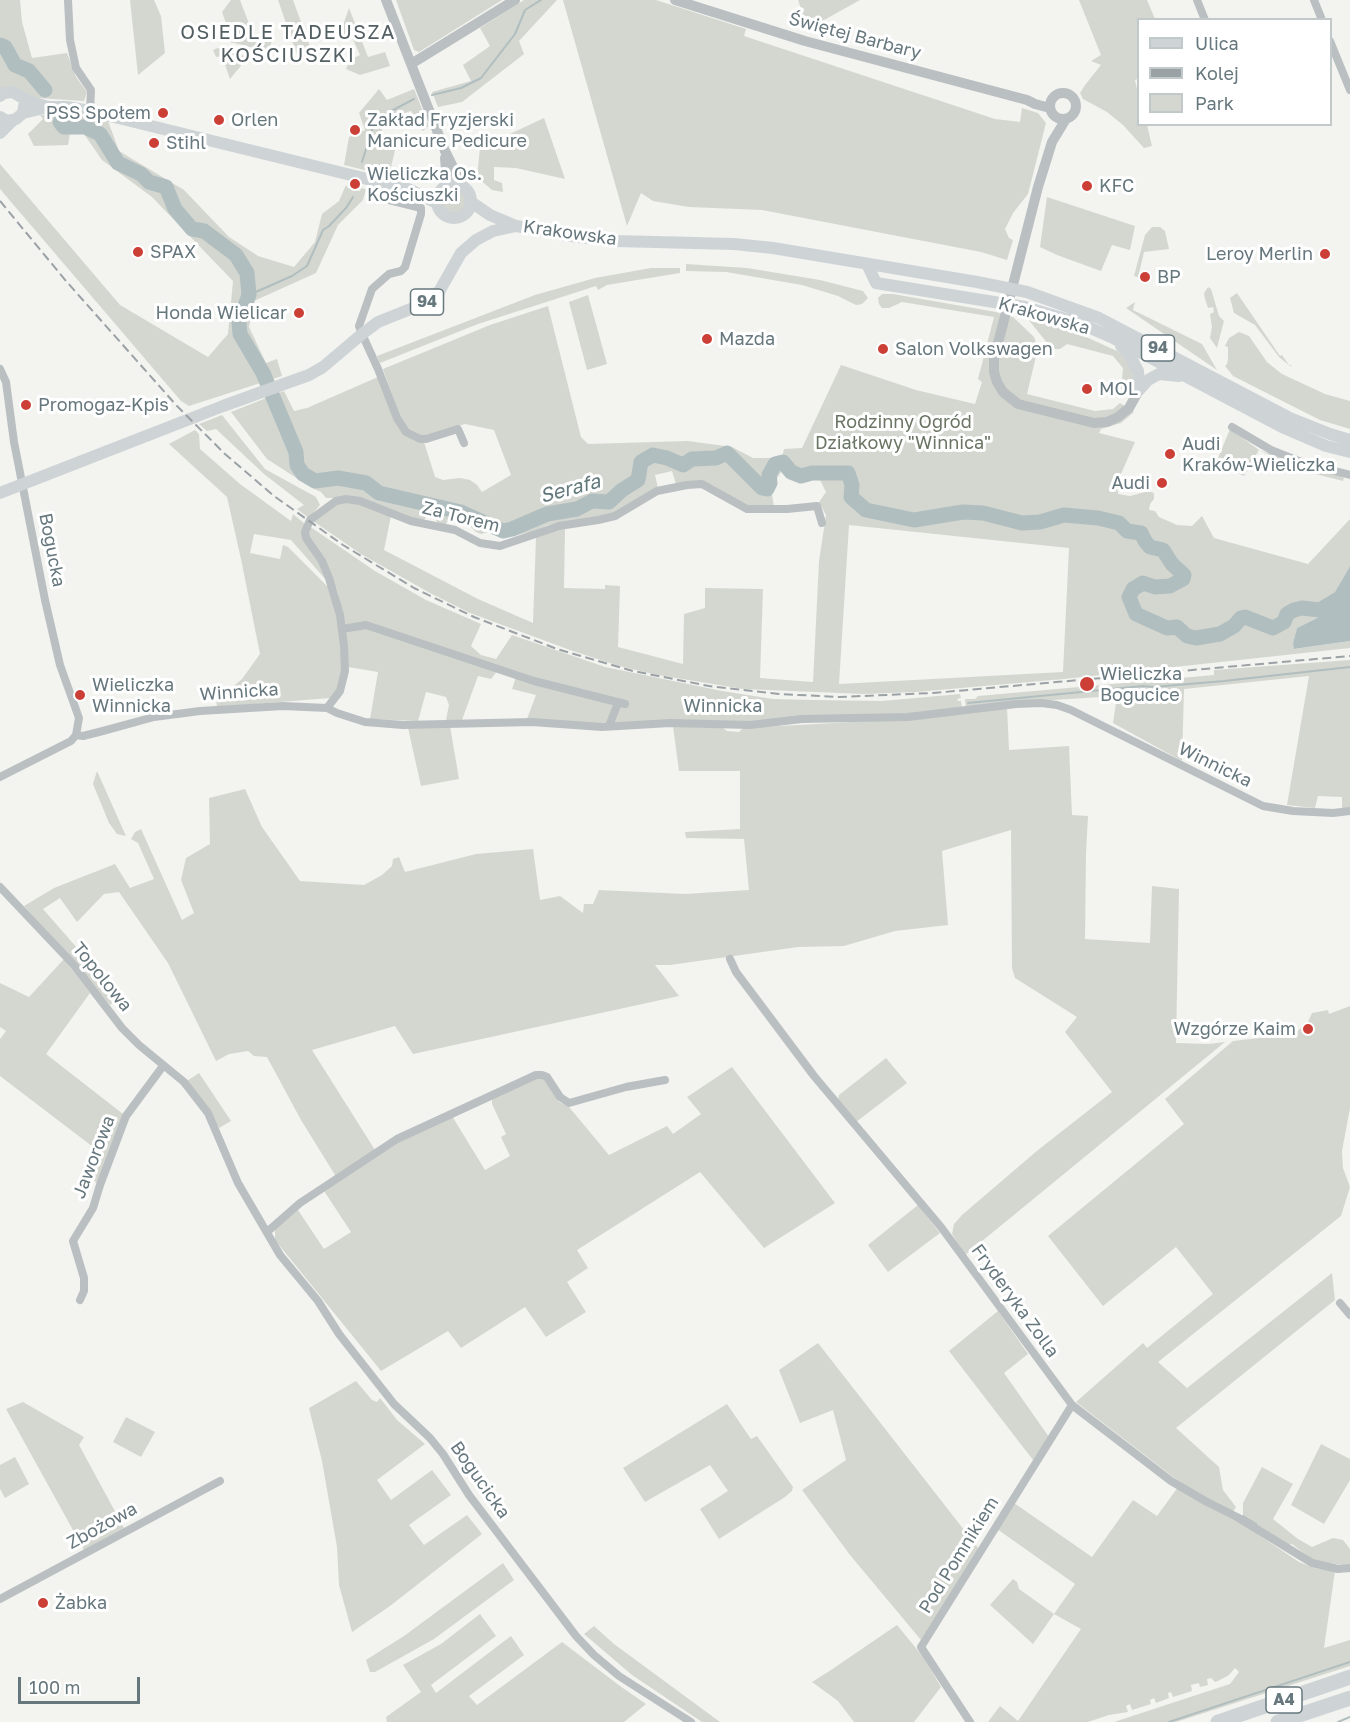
<!DOCTYPE html>
<meta charset="utf-8">
<style>
body{margin:0}
#map{position:relative;width:1350px;height:1722px;overflow:hidden;background:#f3f3f0;font-family:"Golos Text",sans-serif}
canvas{display:block}
.legend{position:absolute;left:1137px;top:18px;width:195px;height:108px;box-sizing:border-box;background:#fff;border:2px solid #c2c9cb;margin:0;padding:8px 10px;list-style:none;font-size:18px;color:#66777d}
.legend li{display:flex;align-items:center;gap:12px;height:30px}
.legend b{width:30px;border:2px solid #c2c9cb}
.scale{position:absolute;left:18px;top:1677px;width:122px;height:27px;box-sizing:border-box;border:3px solid #66777d;border-top:0;padding-left:8px;font-size:18px;line-height:21px;white-space:nowrap;color:#66777d;-webkit-text-stroke:4px #fff;paint-order:stroke}
</style>
<div id="map">
<canvas width="1350" height="1722"></canvas>
<ul class="legend">
<li><b style="height:8px;background:#ced4d6"></b>Ulica</li>
<li><b style="height:8px;background:#9ba2a5"></b>Kolej</li>
<li><b style="height:16px;background:#d4d7cf"></b>Park</li>
</ul>
<div class="scale">100 m</div>
</div>
<script>
const ctx = document.querySelector('canvas').getContext('2d');
ctx.lineJoin = 'round';
function paint(path, color) { ctx.fillStyle = color; ctx.fill(path, 'evenodd'); }
const shape = rows => new Path2D(rows.map(r => 'M' + r).join(''));
function strokePath(path, color, width, dash) { ctx.strokeStyle = color; ctx.lineWidth = width; ctx.lineCap = dash ? 'butt' : 'round'; ctx.setLineDash(dash || []); ctx.stroke(path); }
function drawText(font, color, halo, rows, align = 'center') {
  ctx.font = font + ' "Golos Text",sans-serif'; ctx.lineWidth = 6; ctx.setLineDash([]); ctx.textBaseline = 'middle'; ctx.strokeStyle = halo; ctx.fillStyle = color; for (const [text, x, y, turn = 0] of rows) {
    ctx.save(); ctx.translate(x, y); ctx.rotate((+turn || 0) * Math.PI / 180); ctx.textAlign = isNaN(turn) ? turn : align; if (halo) ctx.strokeText(text, 0, 0); ctx.fillText(text, 0, 0); ctx.restore();
  }
}
const green = shape([
 [0,0,20,0,22,22,32,58,67,53,76,77,87,92,84,101,38,98,0,88],
 [130,0,154,0,161,16,165,53,138,75],
 [231,0,240,0,256,42,273,36,269,52,215,38,227,26,222,12],
 [278,0,293,0,315,60,297,55],
 [396,0,502,0,419,52,414,50],
 [524,0,557,0,519,41,524,54,462,102,438,107,432,92,471,81,463,65,490,46,480,28],
 [563,0,656,0,746,29,744,36,995,119,1020,122,1022,108,1038,113,1046,123,1028,194,1013,213,1005,229,1009,238,1013,240,1007,260,981,252,762,210,689,207,653,201,641,193,627,226],
 [798,0,860,0,808,29],
 [1079,0,1147,0,1155,19,1138,20,1138,79,1135,80,1138,94,1138,124,1147,125,1152,146,1144,148,1123,125,1107,112,1083,99,1080,93,1085,85,1101,65,1091,61,1101,55],
 [349,8,368,57,385,52,390,66,360,75,346,69,350,60,360,55,352,37,340,41,339,37],
 [218,48,248,57,230,79,222,56,216,57,213,50],
 [379,89,387,100,414,89,429,126,423,131,411,111,386,119,377,143,395,150,389,176,344,165,349,137,365,130,359,113],
 [68,113,108,121,119,151,184,190,229,237,258,256,294,267,315,242,322,214,339,201,346,185,348,188,360,191,361,188,366,189,363,200,338,225,316,273,254,301,249,327,266,363,277,359,282,376,189,406,181,401,0,189,0,164,120,305,208,357,228,334,233,281,152,197,102,160,84,134,70,133,68,145,34,146,28,134,43,119,40,115],
 [544,118,565,179,516,168,494,167,494,180,502,183,503,192,492,190,477,177,480,148],
 '442 201a12 12 0 1 1 24 0a12 12 0 1 1-24 0Z',
 [1047,197,1135,226,1130,250,1112,245,1101,271,1057,255,1040,247],
 [1152,227,1160,227,1165,231,1169,249,1144,252,1138,277,1134,276,1145,235],
 [686,264,747,268,820,280,863,291,868,298,862,304,856,305,838,296,802,285,726,272,686,271],
 [651,268,680,268,680,273,607,285,598,290,596,286,478,324,380,363,377,356,535,295,595,278],
 [1208,287,1211,289,1219,316,1224,321,1217,348,1210,338,1212,327,1210,314,1214,312,1213,307,1208,308,1205,299,1204,293],
 [1237,293,1280,356,1282,355,1289,365,1293,365,1290,366,1279,357,1255,325,1234,313,1230,298],
 [882,294,893,294,996,312,1013,317,1034,337,1038,348,1027,394,1095,411,1113,409,1120,403,1134,412,1121,423,1101,429,1099,433,1135,442,1117,483,1118,494,1130,496,1149,491,1154,493,1154,499,1150,504,1149,510,1155,511,1159,517,1177,525,1192,526,1202,516,1214,538,1308,564,1350,519,1350,566,1321,616,1297,628,1293,643,1295,649,1350,641,1350,648,1064,679,916,692,864,694,743,689,658,675,619,666,570,650,470,613,430,593,361,554,313,521,332,506,347,501,359,503,391,516,384,550,478,599,533,623,536,537,565,528,564,588,605,589,605,585,620,586,618,647,683,664,684,614,705,608,705,588,763,589,760,678,813,682,819,561,826,515,819,502,826,492,819,478,797,480,781,472,771,488,774,507,748,507,712,485,700,481,676,484,672,471,655,475,658,488,614,514,548,525,533,531,506,538,494,530,481,534,476,532,462,518,448,520,446,524,441,525,437,522,433,514,429,514,423,521,418,521,355,498,326,498,321,492,312,488,267,459,231,412,284,391,294,411,307,408,378,377,399,427,413,440,424,442,435,477,443,480,460,478,470,480,477,485,482,492,511,475,494,430,465,424,423,436,415,435,407,430,398,411,383,369,490,325,548,306,581,437,588,444,688,441,732,447,753,458,782,458,784,449,802,448,841,365,916,390,975,404,982,382,978,379,994,317,902,302,889,308,882,308,879,304,878,298],
 [849,525,1069,548,1063,672,839,684],
 [588,295,607,364,587,370,569,302],
 [1135,302,1133,310,1202,344,1217,370,1126,308],
 [1027,318,1073,331,1117,351,1132,362,1135,386,1130,390,1121,389,1123,368,1113,356,1067,344,1060,349,1055,349,1048,344],
 [1239,332,1249,336,1267,362,1282,374,1325,394,1350,401,1350,429,1320,420,1233,376,1225,366,1227,364,1228,359,1228,347,1225,346,1229,338],
 [222,415,265,469,316,497,320,505,309,518,297,509,304,505,264,474,216,429,207,431,199,424],
 [1230,429,1259,450,1300,465,1339,475,1344,478,1343,481,1300,470,1259,450,1244,476,1216,463],
 [195,430,199,434,200,449,240,484,291,521,293,514,305,524,304,527,321,563,327,581,291,540,254,534,250,553,280,559,283,545,288,547,329,588,337,615,343,672,338,689,330,698,217,707,216,697,222,696,242,679,260,654,241,559,227,497,169,444],
 [309,526,375,571,426,600,481,624,471,646,481,655,496,659,512,635,605,667,722,691,773,699,814,700,882,701,960,694,961,698,957,699,958,701,961,701,962,709,924,713,750,722,593,723,527,719,536,695,512,689,517,674,498,670,491,679,478,676,462,720,446,720,449,705,446,697,426,692,418,721,370,719,378,672,348,667,345,634,338,593,325,560,308,537],
 [1350,660,1350,808,1342,809,1342,797,1318,796,1315,808,1287,805,1309,676,1184,689,1182,761,1113,723,1117,696,1022,702,966,709,965,699,975,699,978,696,1214,675,1214,670],
 [1007,707,1009,750,1069,746,1072,815,1088,816,1086,853,1085,939,1150,943,1152,886,1179,889,1176,1043,1208,1044,1225,1042,965,1255,952,1234,954,1224,962,1215,1038,1150,1112,1092,1065,1032,1077,1017,1015,978,1012,968,1011,830,942,851,948,925,895,931,844,946,798,947,670,965,655,965,679,996,413,1054,395,1026,312,1050,375,1150,334,1178,335,1175,301,1120,267,1057,254,1056,248,1051,229,1054,216,1061,168,963,119,892,104,894,77,922,60,898,43,909,120,997,110,1005,24,906,54,888,115,864,130,888,154,879,138,843,131,839,135,832,141,829,182,920,194,913,181,880,186,858,210,844,209,798,245,789,262,827,300,881,364,885,382,875,392,866,393,859,399,857,405,872,476,854,533,849,540,900,560,896,583,913,584,904,593,904,599,890,685,894,749,890,744,839,686,838,685,832,740,829,740,771,679,771,673,726,723,728,727,731,739,732,743,728,871,721],
 [450,726,459,779,421,786,408,728],
 [97,771,126,836,117,834,109,823,93,784],
 [64,959,90,993,46,1054,123,1114,98,1184,81,1170,97,1150,0,1076,0,1039,6,1031,0,1027,0,983,29,997],
 [1350,1006,1350,1108,1342,1151,1343,1168,1350,1187,1341,1216,1158,1362,1187,1388,1332,1273,1335,1300,1176,1428,1219,1467,1223,1490,1236,1507,1233,1512,1241,1523,1299,1562,1314,1568,1335,1571,1324,1648,1350,1640,1350,1666,1176,1722,1114,1722,1230,1684,1239,1672,1235,1668,1229,1675,1218,1681,1215,1682,1211,1678,1207,1679,1208,1685,1200,1687,1199,1683,1191,1685,1192,1691,1173,1697,1171,1692,1168,1693,1169,1698,1156,1703,1154,1698,1150,1700,1151,1704,1132,1710,1130,1704,1126,1706,1128,1712,1109,1715,1088,1722,988,1722,1000,1706,1018,1721,1081,1629,1054,1614,1033,1644,990,1605,1013,1579,1017,1582,1019,1589,1054,1614,1075,1584,997,1529,1014,1503,1092,1557,1133,1500,1157,1516,1181,1483,1076,1402,1143,1343,1147,1348,1213,1294,1176,1247,1103,1306,1048,1236,1184,1124,1165,1099,1233,1041,1294,1034,1308,1022,1312,1013,1328,1010,1329,1014],
 [886,1058,907,1083,856,1122,838,1100,839,1095],
 [732,1067,835,1203,764,1248,700,1172,577,1250,588,1268,567,1282,586,1312,546,1337,525,1307,461,1348,448,1331,381,1371,275,1240,275,1229,298,1210,324,1249,351,1232,324,1191,399,1141,452,1116,485,1170,510,1156,501,1137,506,1134,492,1104,492,1099,538,1078,545,1080,559,1102,569,1107,609,1155,667,1126,673,1134,701,1114,687,1097],
 [199,1073,231,1121,219,1128,187,1081],
 [918,1205,940,1233,888,1272,868,1245],
 [998,1311,1028,1354,1004,1373,1049,1437,1033,1460,949,1351],
 [818,1343,979,1549,921,1640,850,1555,802,1490,846,1460,833,1410,800,1423,779,1370],
 [356,1381,372,1400,377,1402,380,1398,397,1420,425,1444,377,1480,391,1500,432,1470,451,1495,409,1525,424,1545,467,1515,482,1534,390,1606,352,1632,339,1585,337,1547,322,1461,309,1408],
 [23,1402,84,1437,79,1445,124,1528,84,1550,6,1409],
 [727,1404,751,1439,757,1436,793,1487,792,1491,785,1497,719,1539,700,1509,728,1491,710,1465,645,1502,623,1468],
 [126,1417,155,1432,141,1457,113,1442],
 [1321,1444,1350,1459,1350,1480,1324,1524,1291,1505],
 [15,1457,29,1484,5,1498,0,1489,0,1465],
 [1262,1467,1293,1484,1273,1519,1298,1539,1312,1547,1333,1538,1343,1540,1350,1549,1350,1564,1343,1565,1314,1561,1292,1544,1289,1545,1243,1516,1243,1503],
 [503,1563,514,1580,434,1639,375,1672,370,1672,366,1660,404,1636],
 [480,1614,496,1636,431,1685,436,1693,511,1636,524,1655,469,1696,477,1705,562,1642,620,1686,646,1704,624,1722,387,1722,386,1717,421,1692,403,1665,441,1644],
 [897,1625,924,1658,941,1687,914,1722,854,1722,838,1701,812,1682,831,1670],
 [594,1626,614,1644,720,1722,702,1722,632,1675,584,1634]
]);
const water = shape([
 [1350,566,1350,641,1294,649,1293,643,1297,628,1321,616]
]);
const stream = shape([
 [432,95,461,88,481,78,515,34,525,10,541,0],
 [362,162,373,127,382,116,414,99],
 [249,295,292,276,307,266,323,230,329,226,346,208,353,197],
 [968,703,1143,686,1153,687,1224,681,1350,667],
 [1243,1516,1256,1524],
 [1169,1722,1350,1662],
 [1338,1722,1350,1717]
]);
const river = shape([
 [0,45,5,47,15,65,29,71,45,90],
 [60,122,64,127,85,127,100,134,118,163,141,174,149,182,166,187,175,209,192,229,204,231,236,255,247,273,249,295,239,322,240,334,263,373,296,452,297,465,303,474,315,481,338,478,366,483,379,493,461,512,503,531,512,529,547,514,577,509,592,501,609,502,622,490,638,480,641,462,653,455,667,458,683,465,692,459,716,458,727,453,762,488,767,489,770,483,769,475,775,464,783,462,791,472,801,476,812,473,848,473,852,485,851,497,866,510,914,520,963,512,983,513,1022,523,1040,522,1064,515,1098,518,1119,523,1127,531,1141,533,1145,541,1150,547,1163,550,1172,564,1184,575,1183,579,1170,586,1155,587,1143,583,1133,589,1129,597,1136,614,1167,628,1177,627,1187,636,1196,638,1220,634,1234,626,1241,618,1245,617,1273,628,1284,622,1287,614,1294,610,1302,608,1320,610,1350,592]
]);
const minor = shape([
 [68,0,70,40,76,68,91,90,90,111],
 [1197,0,1205,20],
 [1314,0,1322,20],
 [1330,41,1350,90],
 [378,181,373,196,421,208,421,214,405,267,401,271,389,274,372,289,359,326,362,334,378,369,397,418,406,432,420,439,426,439,458,429,464,443],
 [0,369,6,382,14,442,45,600,60,665,79,718,76,735,71,741,0,777],
 [1232,427,1271,450,1304,463,1350,475],
 [342,629,366,625,534,681,625,704],
 [327,708,340,691,345,671,344,646,340,615,329,578,322,561,306,538,305,532,310,520,336,501,346,499,360,501,411,521,455,530,480,543,500,546,559,526,598,520,615,516,657,491,687,485,702,484,747,509,787,509,817,506,822,523],
 [609,726,618,703],
 [76,735,83,736,99,732,154,717,200,711,283,706,327,708,337,713,365,722,403,725,532,722,602,727,670,723,750,725,802,719,908,717,1016,704,1041,703,1057,705,1071,710,1263,806,1293,811,1333,813,1350,811],
 [0,887,73,964,122,1028,139,1045,184,1082,208,1113,238,1183,280,1255,318,1301,339,1334,394,1404,430,1438,443,1454,469,1495,576,1636,594,1655,619,1676,691,1722],
 [730,959,736,972,814,1076,941,1227,1072,1405,1171,1481,1207,1502,1237,1517,1312,1563,1338,1569,1350,1568],
 [267,1232,300,1203,397,1139,536,1075,542,1075,547,1077,560,1097,569,1103,626,1087,665,1080],
 [80,1300,84,1291,84,1278,73,1241,93,1208,100,1185,126,1116,163,1066],
 [1340,1303,1350,1315],
 [0,1599,220,1481],
 [970,1722,921,1647,1072,1405]
]);
const tertiary = shape([
 [386,0,445,151,462,185],
 [675,0,805,41,1027,100,1035,104,1050,108],
 [411,64,515,0],
 '1050 106a13 13 0 1 1 26 0a13 13 0 1 1-26 0Z',
 [1066,119,1052,142,1038,187,994,359,994,372,997,382,1003,392,1018,404,1094,423,1107,422,1118,417,1129,408,1139,390],
 [445,186,447,181,445,158]
]);
const secondary = shape([
 [0,96,4,93,13,92,28,101,48,107],
 [23,113,48,107,67,107,90,111,408,189,437,203],
 [0,117,7,121,16,119,23,113,24,106],
 [0,133,12,121],
 '437 201a17 17 0 1 1 34 0a17 17 0 1 1-34 0Z',
 [471,202,490,215,516,226]
]);
const primary = shape([
 [867,264,876,283,1025,307,1079,323,1111,337,1282,427,1326,446,1350,452],
 [1121,346,1129,354,1138,371,1139,390],
 [1139,390,1148,380,1159,374,1179,376],
 [0,493,223,406,309,375,323,367,362,334,378,322,428,302,440,290,461,253,476,240,493,231,516,226,578,237,616,241,734,244,773,248,977,282,1027,292,1099,318,1290,418,1330,434,1350,440]
]);
const motorway = shape([
 [1218,1722,1350,1677],
 [1278,1722,1350,1698]
]);
const rail = shape([
 [0,201,66,281,177,406,225,454,274,496,343,545,414,588,474,617,557,649,633,671,709,686,779,694,839,697,933,693,1350,656]
]);
const markers = [
 [163,113,6,"#cc3f37"],
 [219,120,6,"#cc3f37"],
 [355,130,6,"#cc3f37"],
 [154,143,6,"#cc3f37"],
 [355,184,6,"#cc3f37"],
 [1087,186,6,"#cc3f37"],
 [138,252,6,"#cc3f37"],
 [1325,254,6,"#cc3f37"],
 [1145,277,6,"#cc3f37"],
 [299,313,6,"#cc3f37"],
 [707,339,6,"#cc3f37"],
 [883,349,6,"#cc3f37"],
 [1087,389,6,"#cc3f37"],
 [26,405,6,"#cc3f37"],
 [1170,454,6,"#cc3f37"],
 [1162,483,6,"#cc3f37"],
 [1087,684,8,"#cc3f37"],
 [80,695,6,"#cc3f37"],
 [1308,1029,6,"#cc3f37"],
 [43,1603,6,"#cc3f37"]
];
const shields = [
 [427,302,33],
 [1158,348,33],
 [1284,1700,36]
];
const shieldNames = [
 ["94",427,302],
 ["94",1158,348],
 ["A4",1284,1700]
];
const streetNames = [
 ["Świętej Barbary",855,36,15],
 ["Krakowska",570,233,8],
 ["Krakowska",1044,316,16],
 ["Za Torem",461,517,14],
 ["Bogucka",52,550,79],
 ["Winnicka",239,692,-4],
 ["Winnicka",723,706],
 ["Winnicka",1215,765,26],
 ["Topolowa",102,977,51],
 ["Jaworowa",94,1157,-69],
 ["Fryderyka Zolla",1015,1301,54],
 ["Bogucicka",480,1480,55],
 ["Zbożowa",102,1526,-29],
 ["Pod Pomnikiem",959,1555,-58]
];
const poiNames = [
 ["PSS Społem",151,113,"right"],
 ["Orlen",231,120],
 ["Zakład Fryzjerski",367,120],
 ["Manicure Pedicure",367,141],
 ["Stihl",166,143],
 ["Wieliczka Os.",367,174],
 ["Kościuszki",367,195],
 ["KFC",1099,186],
 ["SPAX",150,252],
 ["Leroy Merlin",1313,254,"right"],
 ["BP",1157,277],
 ["Honda Wielicar",287,313,"right"],
 ["Mazda",719,339],
 ["Salon Volkswagen",895,349],
 ["MOL",1099,389],
 ["Promogaz-Kpis",38,405],
 ["Audi",1182,444],
 ["Kraków-Wieliczka",1182,465],
 ["Audi",1150,483,"right"],
 ["Wieliczka",1100,674],
 ["Bogucice",1100,695],
 ["Wieliczka",92,685],
 ["Winnicka",92,706],
 ["Wzgórze Kaim",1296,1029,"right"],
 ["Żabka",55,1603]
];
const parkNames = [
 ["Rodzinny Ogród",903,422],
 ["Działkowy \"Winnica\"",903,443]
];
const neighbourhoodNames = [
 ["OSIEDLE TADEUSZA",288,33],
 ["KOŚCIUSZKI",288,56]
];
const waterNames = [
 ["Serafa",570,489,-15]
];
paint(green, '#d4d7cf');
paint(water, '#b1bec0');
strokePath(stream, '#b1bec0', 2);
strokePath(river, '#b1bec0', 15);
strokePath(minor, '#babfc1', 8);
strokePath(tertiary, '#babfc1', 10);
strokePath(secondary, '#ced4d6', 12);
strokePath(primary, '#ced4d6', 12);
strokePath(motorway, '#ced4d6', 15);
strokePath(rail, '#9ba2a5', 2, [9, 4.5]);
for (const [x, y, r, color] of markers) { const dot = new Path2D(); dot.arc(x, y, r, 0, 2 * Math.PI); ctx.fillStyle = color; ctx.fill(dot); strokePath(dot, '#fff', 2); }
for (const [x, y, w] of shields) { const box = new Path2D(); box.roundRect(x - w / 2, y - 13, w, 26, 4.5); ctx.fillStyle = '#fff'; ctx.fill(box); strokePath(box, '#66777d', 1.5); }
drawText('bold 16px', '#66777d', null, shieldNames);
drawText('18px', '#66777d', '#fff', streetNames);
drawText('18px', '#66777d', '#fff', poiNames, 'left');
drawText('18px', '#6a7564', '#fff', parkNames);
ctx.letterSpacing = '1.5px';
drawText('20px', '#535f63', '#fff', neighbourhoodNames);
ctx.letterSpacing = '0px';
drawText('italic 20px', '#62787b', '#fff', waterNames);
</script>
